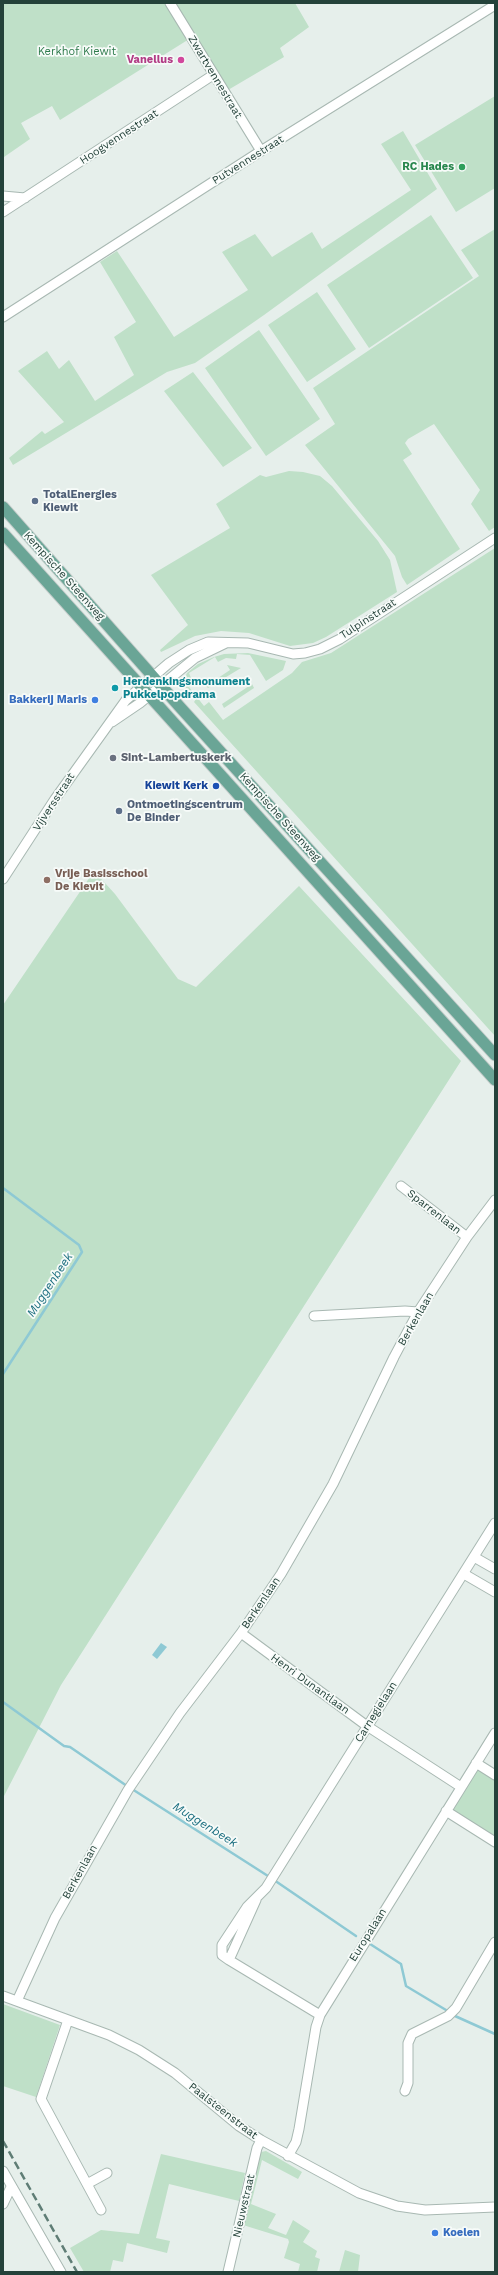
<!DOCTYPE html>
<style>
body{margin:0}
#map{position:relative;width:498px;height:2275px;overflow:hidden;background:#e6efeb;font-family:"Work Sans",sans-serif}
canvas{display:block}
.frame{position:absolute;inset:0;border:4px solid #24423a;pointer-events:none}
</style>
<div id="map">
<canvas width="498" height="2275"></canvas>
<div class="frame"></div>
</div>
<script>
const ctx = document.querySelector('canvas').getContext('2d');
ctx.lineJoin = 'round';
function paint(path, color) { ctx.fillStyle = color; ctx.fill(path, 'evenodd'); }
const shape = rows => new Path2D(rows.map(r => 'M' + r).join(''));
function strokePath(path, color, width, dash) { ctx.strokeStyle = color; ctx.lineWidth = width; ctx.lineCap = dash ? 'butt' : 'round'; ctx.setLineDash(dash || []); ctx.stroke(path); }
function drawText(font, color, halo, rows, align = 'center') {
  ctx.font = font + ' "Work Sans",sans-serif'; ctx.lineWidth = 3.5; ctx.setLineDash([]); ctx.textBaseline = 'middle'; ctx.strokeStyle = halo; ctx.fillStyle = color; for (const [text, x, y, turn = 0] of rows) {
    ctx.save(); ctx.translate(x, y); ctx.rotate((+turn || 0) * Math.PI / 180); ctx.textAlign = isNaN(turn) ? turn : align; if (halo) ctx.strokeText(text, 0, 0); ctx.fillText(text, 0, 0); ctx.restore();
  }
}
const green = shape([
 [3,3,295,3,309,27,280,48,284,57,228,90,194,36,60,120,52,106,21,123,30,139,4,157],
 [495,96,495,188,456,212,415,145],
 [403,131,437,189,264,315,195,363,167,372,13,465,9,458,42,431,45,434,64,422,18,371,47,351,59,369,69,360,95,401,134,375,114,337,136,322,100,262,117,251,174,337,248,290,222,252,255,234,272,257,312,232,322,249,411,190,381,144],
 [431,215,473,278,369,348,327,285],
 [495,229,495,527,489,531,471,504,480,490,434,424,408,439,405,443,412,454,403,460,460,549,407,585,402,577,395,556,305,445,335,424,313,388,479,276,461,250],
 [317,292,356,349,307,382,268,325],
 [259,330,320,419,266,456,205,368],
 [193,372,252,448,223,467,164,391],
 [289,471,303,472,320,476,332,486,378,541,390,560,397,592,326,637,313,643,290,646,249,633,221,631,195,636,161,652,160,650,188,625,151,575,230,528,216,504,260,475,266,477],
 [495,548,495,1036,194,702,196,699,185,689,183,682,187,673,198,664,214,657,224,654,248,653,286,661,283,670,266,681,250,655,237,654,236,659,226,658,218,662,215,657,189,673,193,683,189,687,204,706,209,702,223,720,292,673,302,662,331,653],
 [227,665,241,668,208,688,206,686,230,670],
 [252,684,254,688,224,708,222,704],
 [94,871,115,894,178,979,196,987,299,886,461,1061,61,1685,3,1798,3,1005],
 [477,1769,495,1780,495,1837,451,1809],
 [3,2004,60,2025,36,2097,3,2086],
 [266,2151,302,2172,298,2179,262,2160,251,2204,276,2214,268,2228,286,2235,293,2220,310,2231,303,2242,317,2251,315,2257,320,2259,317,2272,298,2272,300,2264,284,2258,289,2242,288,2239,243,2225,259,2158,261,2152],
 [161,2154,245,2173,239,2201,169,2184,156,2238,170,2241,167,2253,127,2243,123,2262,113,2260,110,2272,84,2272,70,2248,101,2230,139,2234],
 [345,2250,360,2255,358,2272,339,2272]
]);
const water = shape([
 [161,1643,167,1647,157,1659,152,1655]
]);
const stream = shape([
 [3,1188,79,1245,82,1252,3,1374],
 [3,1702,64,1746,70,1747,127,1786],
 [132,1789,268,1876],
 [274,1880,356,1936],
 [367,1942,401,1964,406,1986,446,2010],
 [455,2016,495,2034]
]);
const minor = shape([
 [170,3,261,151],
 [3,196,25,198],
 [3,212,213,75],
 [3,317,261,151,495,5],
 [112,722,140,703,195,658,226,643],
 [3,879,55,799,126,700,169,663,189,650,208,642,248,643,293,654,305,653,320,649,340,639,495,538],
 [401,1186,467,1237],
 [314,1316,405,1311,418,1312],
 [474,1557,495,1569],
 [464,1574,495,1592],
 [241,1633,367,1726,461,1787],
 [476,1763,495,1775],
 [446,1811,495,1842],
 [229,1960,256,1900],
 [3,1996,109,2035,139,2050,175,2073,239,2126,261,2140,359,2193,397,2206,425,2210,495,2207],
 [17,2001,55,1918,128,1790,180,1713,241,1633,281,1574,333,1484,394,1357,418,1312,467,1237,495,1200],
 [320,2015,229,1960,222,1955,222,1945,247,1907,266,1888,495,1523],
 [68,2020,41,2099,101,2210],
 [405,2091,408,2083,408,2043,412,2034,448,2016,456,2008,495,1942],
 [288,2156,296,2142,299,2129,316,2027,320,2015,495,1733],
 [3,2171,61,2272],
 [87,2184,107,2173],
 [3,2204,11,2187],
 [228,2272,257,2148,261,2140]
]);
const major = shape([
 [3,507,179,706,495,1055],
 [3,533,495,1080]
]);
const rail = shape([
 [3,2141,77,2272]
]);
const markers = [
 [181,60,4,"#d1479c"],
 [462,167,4,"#2e9e5b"],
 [35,501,4,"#5c6f8a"],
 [115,688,4,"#0f9aa8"],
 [95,700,4,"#3f7fe0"],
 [113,758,4,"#6b7280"],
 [216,786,4,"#1a4fb4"],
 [119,811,4,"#5c6f8a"],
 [47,880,4,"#8d6e63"],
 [435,2233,4,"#3f7fe0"]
];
const parkNames = [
 ["Kerkhof Kiewit",77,52]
];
const hotelNames = [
 ["Vanellus",173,60]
];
const streetNames = [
 ["Zwartvennestraat",215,77,59],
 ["Hoogvennestraat",119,137,-33],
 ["Putvennestraat",248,160,-32],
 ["Kempische Steenweg",64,576,48],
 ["Tulpinstraat",368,619,-33],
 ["Vijversstraat",54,802,-57],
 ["Kempische Steenweg",280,817,48],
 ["Sparrenlaan",434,1212,38],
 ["Berkenlaan",416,1319,-60],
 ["Berkenlaan",261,1603,-56],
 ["Henri Dunantlaan",310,1684,36],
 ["Carnegielaan",376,1712,-58],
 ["Berkenlaan",80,1872,-61],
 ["Europalaan",368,1935,-58],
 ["Paalsteenstraat",223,2111,38],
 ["Nieuwstraat",244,2206,-77]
];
const leisureNames = [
 ["RC Hades",454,167]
];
const serviceNames = [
 ["TotalEnergies",43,495],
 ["Kiewit",43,508],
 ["Ontmoetingscentrum",127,805],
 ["De Binder",127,818]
];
const cultureNames = [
 ["Herdenkingsmonument",123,682],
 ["Pukkelpopdrama",123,695]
];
const shopNames = [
 ["Bakkerij Maris",87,700],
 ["Koelen",443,2233,"left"]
];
const worshipNames = [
 ["Sint-Lambertuskerk",121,758]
];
const transitNames = [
 ["Kiewit Kerk",208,786]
];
const educationNames = [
 ["Vrije Basisschool",55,874],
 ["De Kievit",55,887]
];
const waterNames = [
 ["Muggenbeek",50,1285,-57],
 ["Muggenbeek",205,1825,32]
];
paint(green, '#bfe0c8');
paint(water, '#8ec9d4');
strokePath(stream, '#8ec9d4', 2.5);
strokePath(minor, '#a8b8b2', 11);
strokePath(major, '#c2cac8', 13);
strokePath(minor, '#fff', 9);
strokePath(major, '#6aa596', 11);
strokePath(rail, '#5f7d75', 2.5, [8, 4]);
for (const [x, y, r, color] of markers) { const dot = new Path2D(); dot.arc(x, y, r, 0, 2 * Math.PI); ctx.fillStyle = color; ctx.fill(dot); strokePath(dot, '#f7fbf9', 1.5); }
drawText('11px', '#2d7a4b', '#f7fbf9', parkNames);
drawText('bold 11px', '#b23c85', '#f7fbf9', hotelNames, 'right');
drawText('11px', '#24423a', '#f7fbf9', streetNames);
drawText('bold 11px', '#27864d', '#f7fbf9', leisureNames, 'right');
drawText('bold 11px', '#4e5e75', '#f7fbf9', serviceNames, 'left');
drawText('bold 11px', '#0d838f', '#f7fbf9', cultureNames, 'left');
drawText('bold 11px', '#366cbe', '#f7fbf9', shopNames, 'right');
drawText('bold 11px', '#5b616d', '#f7fbf9', worshipNames, 'left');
drawText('bold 11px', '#164399', '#f7fbf9', transitNames, 'right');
drawText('bold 11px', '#785e54', '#f7fbf9', educationNames, 'left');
drawText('italic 12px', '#1c6f80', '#f7fbf9', waterNames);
</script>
